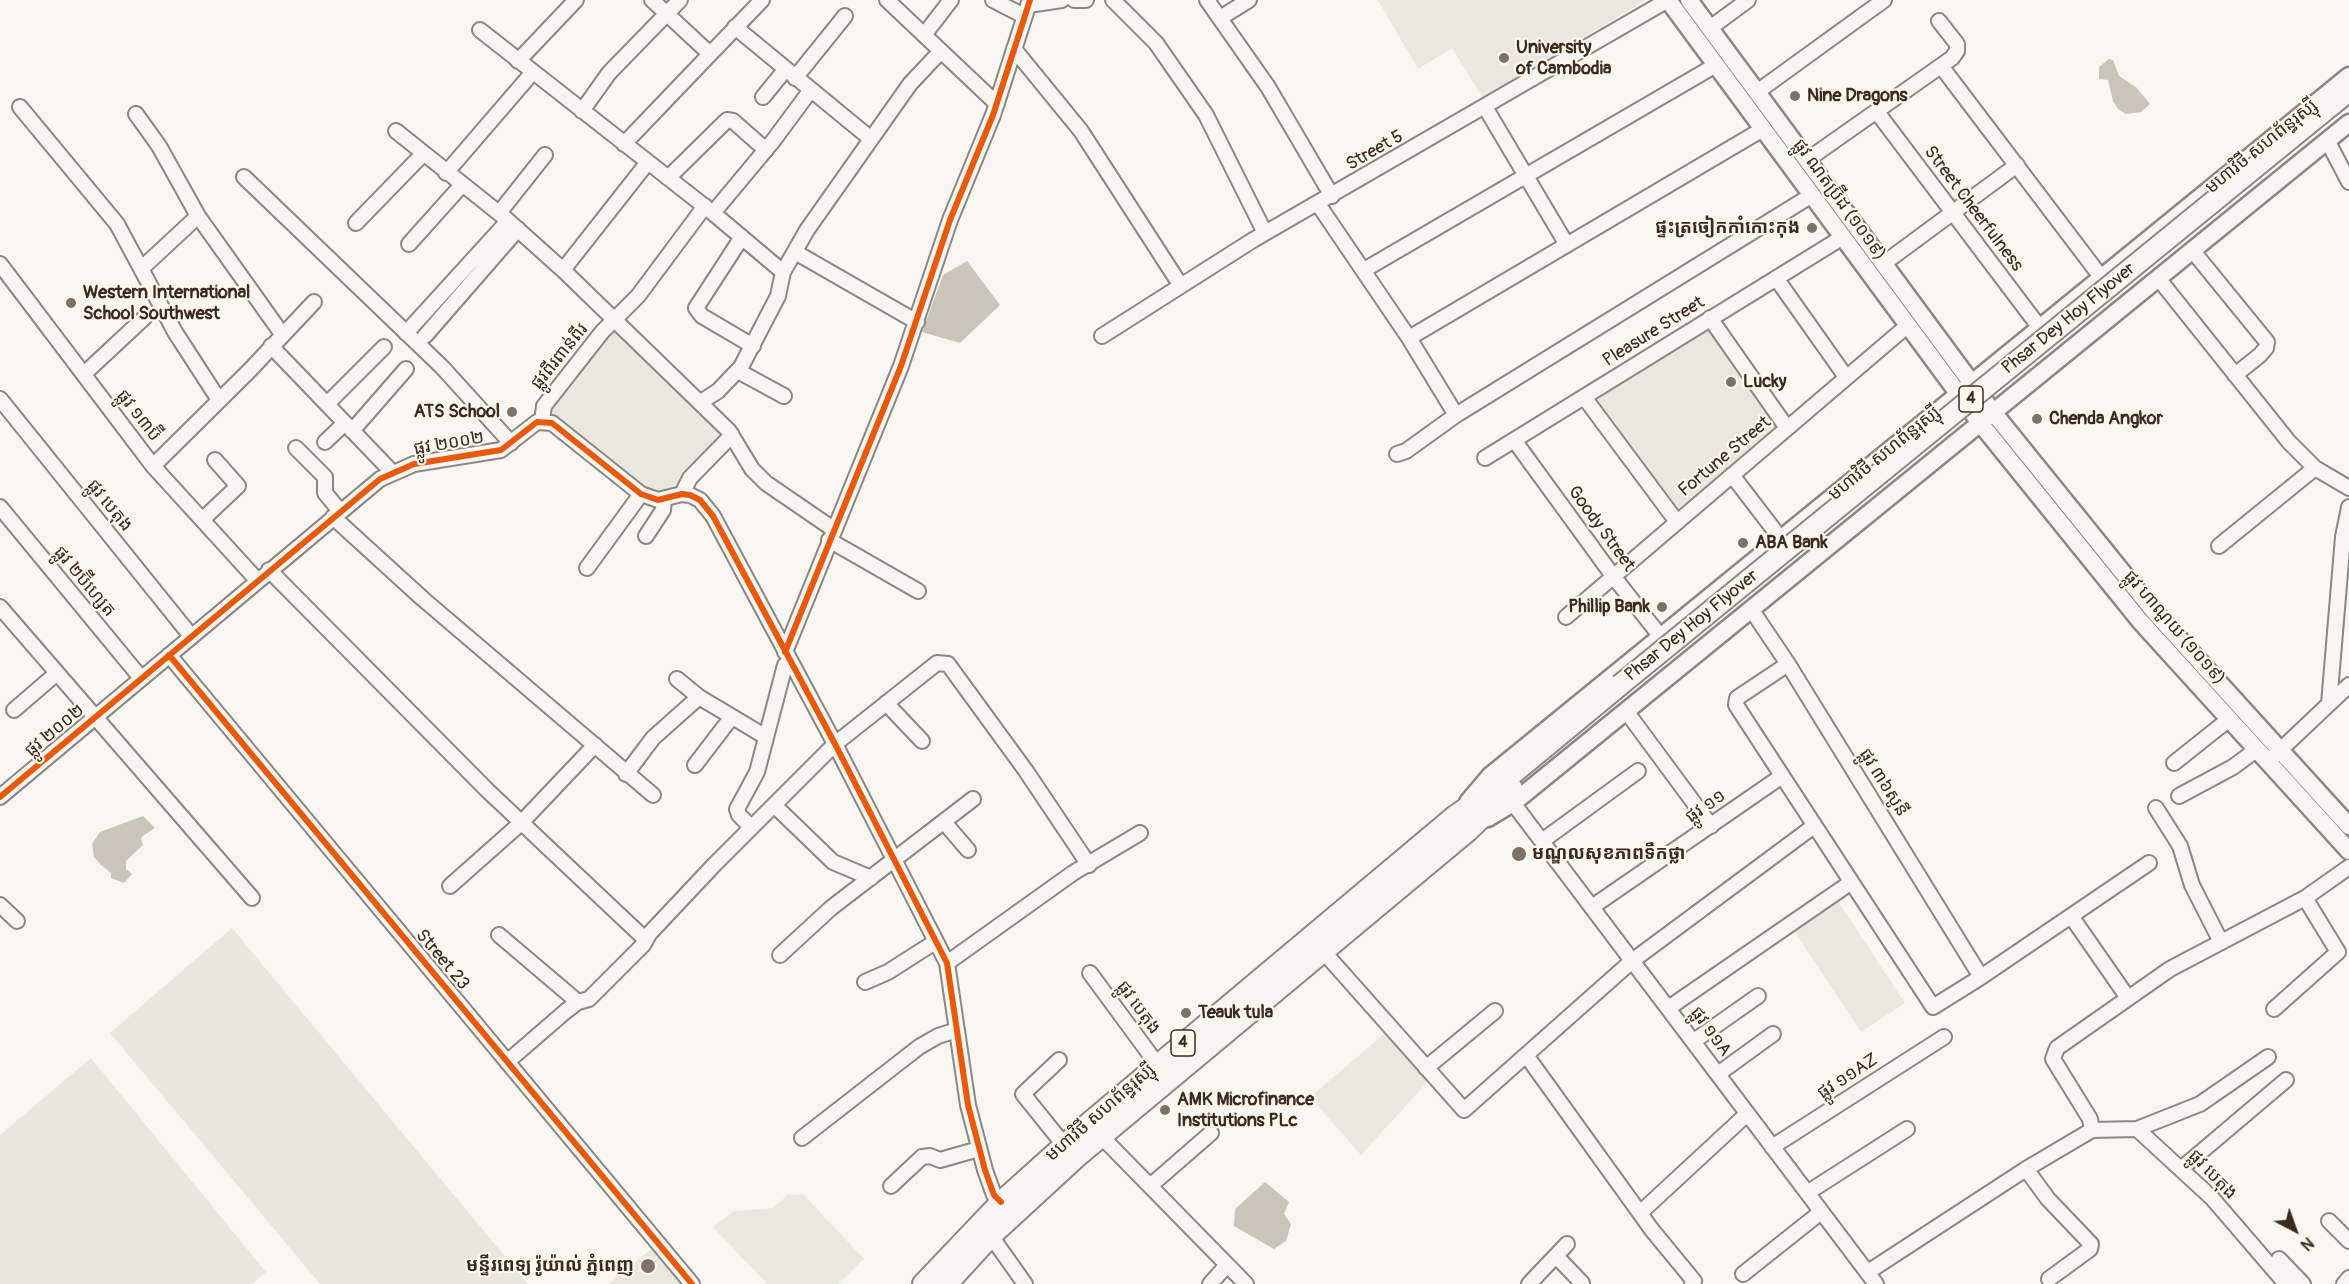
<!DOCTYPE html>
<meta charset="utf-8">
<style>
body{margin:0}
#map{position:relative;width:2349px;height:1284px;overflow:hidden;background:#f8f6f0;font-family:Pangolin,sans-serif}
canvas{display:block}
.north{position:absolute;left:2265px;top:1200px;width:60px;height:60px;-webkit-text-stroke:4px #fbf7ec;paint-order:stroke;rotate:139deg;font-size:16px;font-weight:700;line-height:24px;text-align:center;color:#3b2a1e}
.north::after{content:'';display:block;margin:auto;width:21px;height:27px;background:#3b2a1e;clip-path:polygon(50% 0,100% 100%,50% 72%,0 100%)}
</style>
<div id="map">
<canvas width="2349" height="1284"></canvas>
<div class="north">N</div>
</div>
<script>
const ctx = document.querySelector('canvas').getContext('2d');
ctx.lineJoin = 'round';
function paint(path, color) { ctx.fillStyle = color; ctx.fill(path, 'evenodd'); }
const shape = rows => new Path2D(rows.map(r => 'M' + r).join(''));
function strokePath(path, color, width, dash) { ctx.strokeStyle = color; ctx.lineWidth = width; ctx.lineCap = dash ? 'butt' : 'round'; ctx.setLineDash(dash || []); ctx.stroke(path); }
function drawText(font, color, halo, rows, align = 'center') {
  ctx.font = font + ' Pangolin,"Noto Sans Khmer",sans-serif'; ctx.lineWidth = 4.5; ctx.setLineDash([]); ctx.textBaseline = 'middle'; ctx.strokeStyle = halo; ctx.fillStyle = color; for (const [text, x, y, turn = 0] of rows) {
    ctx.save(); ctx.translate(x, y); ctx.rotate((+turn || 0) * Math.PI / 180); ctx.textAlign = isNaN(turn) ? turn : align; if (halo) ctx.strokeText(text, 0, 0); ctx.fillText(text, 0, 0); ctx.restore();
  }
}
const built = shape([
 [1378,0,1646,0,1483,98,1452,48,1418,69],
 [1714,317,1790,427,1665,518,1585,408],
 [617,329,723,432,719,442,665,497,653,495,553,415,552,406,611,332],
 [1835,897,1905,1003,1861,1032,1791,926],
 [1389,1030,1431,1078,1361,1155,1310,1097],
 [803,1194,864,1259,838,1284,767,1284,713,1227,734,1211,773,1208,788,1195],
 [651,1249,681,1284,609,1284]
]);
const green = shape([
 [232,928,528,1284,320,1284,110,1033],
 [91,1058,266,1272,252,1284,0,1284,0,1135]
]);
const water = shape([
 [2109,59,2113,60,2119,76,2136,87,2150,104,2141,112,2126,114,2118,109,2113,101,2108,80,2099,79,2099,67],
 [967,261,1000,305,960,343,922,332,943,275],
 [143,816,155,828,144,835,141,838,143,845,126,861,126,869,132,874,124,883,111,878,111,873,101,865,94,857,92,844,100,832],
 [1265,1182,1289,1202,1284,1214,1291,1224,1286,1241,1274,1249,1234,1226,1235,1209]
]);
const minor = shape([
 [652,0,710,54],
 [887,0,997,104],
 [993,0,1024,16],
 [1074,0,1086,0],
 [1113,0,1156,43,1206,115,1265,233],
 [1207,0,1268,87,1332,196],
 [1028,5,1062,0],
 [1220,18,1249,0],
 [735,27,871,139],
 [1710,28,1748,0],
 [480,30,713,213,783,272],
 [924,35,951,0],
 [1014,49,1081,131,1181,286],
 [518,61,576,0],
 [1941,66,2101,277],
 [795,78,845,16],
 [1757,92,1884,0],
 [763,97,785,70],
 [20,107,117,224,175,332,219,400],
 [1485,107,1567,245],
 [582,111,609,73,680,0],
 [1877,112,2040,328],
 [136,114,159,146,198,216,282,334],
 [396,131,505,218,563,270,729,431,752,469,766,483,833,529],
 [2327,140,2349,182],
 [624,144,762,0],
 [1807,160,1952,58,1957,51,1957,44,1939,21],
 [446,173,533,72],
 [244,177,442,367,511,443],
 [668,178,727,120,733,121,766,150],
 [1318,204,1409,338,1456,415],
 [499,213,545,155],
 [713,213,773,141,810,91],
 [356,223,423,154],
 [742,237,696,308,702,316,753,346],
 [409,244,461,186],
 [2192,250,2267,342,2266,348,2260,355,2235,375],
 [795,252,917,322],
 [0,264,153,466,257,580],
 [1883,264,2017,165],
 [141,269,198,216],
 [563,270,648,162],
 [1364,270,1716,65],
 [1776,278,1846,377],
 [2158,278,2289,442,2315,468,2349,488],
 [1710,318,1787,428],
 [406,333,508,221],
 [425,336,518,229],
 [1102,336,1253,240,1668,0],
 [1409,338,1763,129],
 [271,346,392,472],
 [738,371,784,396],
 [84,374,144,318],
 [1584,397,1677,522],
 [0,399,191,636],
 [701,402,718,391,741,367,778,296,783,272,807,230,910,84,941,51],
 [327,404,384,347],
 [542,421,544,406,602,332,638,296,705,206],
 [352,431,406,369],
 [1514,440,1613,576,1661,637],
 [325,442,345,423],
 [296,448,325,477,325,493,340,511],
 [1397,454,1406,451,1456,415,1812,195],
 [1485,458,1843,237],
 [153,466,250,370,314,302],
 [1732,475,1781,539],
 [682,494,690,478,732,435],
 [0,507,141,678],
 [333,517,423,599,653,795],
 [202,520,238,486,215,460],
 [646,536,663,510,664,500],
 [829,540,918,591],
 [2219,546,2315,468],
 [587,568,641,494],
 [269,570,488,791,646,940],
 [0,607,252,898],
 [1751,609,1788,664,1981,977],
 [1566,617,1907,326],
 [785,652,901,366,950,220,993,115,1030,0],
 [169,655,692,1284],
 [1788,664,1737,698,1736,705,1933,1007,1981,977,2149,863],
 [677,679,699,697,766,737],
 [886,703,922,741],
 [2329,704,2343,537,2349,507],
 [14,710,57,673],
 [1626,711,1711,826],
 [2273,757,2349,685],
 [2174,763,2228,720],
 [695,765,731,718],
 [626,774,653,738,699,697],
 [2179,796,2233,767,2256,750],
 [0,797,380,479,414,464,501,450,537,422,552,423,641,494,658,500,682,494,690,495,700,500,713,516,835,744,947,963,968,1105,985,1170,994,1195,1001,1202],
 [1513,803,1876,1284],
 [774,805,833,862,871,878],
 [2156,808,2180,846,2192,885,2221,942],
 [944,822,968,850],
 [751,827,739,815,737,809,757,772,785,665,789,662],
 [1542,841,1638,771],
 [450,886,521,823,595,745],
 [0,905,17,921],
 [1592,907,1782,776],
 [2071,916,2128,998],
 [499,935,578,1002],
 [1322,950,1464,1110,1632,961,1814,826],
 [780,955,831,908,973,799],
 [947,963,1073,873,1140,833],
 [1090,973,1157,1064],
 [865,982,888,972,935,942],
 [1670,1007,1850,883],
 [2274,1009,2338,952,2305,898],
 [1694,1041,1758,996],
 [1526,1055,1652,1230,1694,1281,1692,1284],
 [1059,1060,1023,1094,1064,1145],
 [507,1062,566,1011,578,1002,589,999,643,945,650,933,714,865,835,744,937,663,948,664,1026,771,1089,865],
 [1426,1068,1495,1011],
 [1718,1074,1773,1034],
 [2137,1129,2200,1104,2268,1057],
 [2092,1130,2090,1119,2053,1059,2057,1048,2170,969,2305,898,2349,867],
 [1096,1131,1246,1284],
 [802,1138,919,1047,938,1036,957,1030],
 [1772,1147,1944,1037],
 [2182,1168,2286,1080],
 [2026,1169,2048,1199,2091,1244,2090,1249,2049,1279],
 [891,1186,922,1157,930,1156,940,1160,979,1149],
 [1150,1186,1211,1133],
 [1807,1193,1907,1129],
 [1640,1213,1747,1114],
 [2329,1221,2349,1241],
 [991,1236,1025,1284],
 [1556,1256,1582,1283],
 [2279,1259,2303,1284],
 [1868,1272,2026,1169,2092,1130,2137,1129,2212,1198,2286,1284],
 [1743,1274,1821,1212],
 [1210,1284,1227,1265],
 [1529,1284,1567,1244],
 [2344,1284,2349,1278]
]);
const major = shape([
 [1668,0,1980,423,2140,621,2349,851],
 [1689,0,1993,412,2153,610,2349,826],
 [1468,802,1490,776,2349,76],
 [1488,818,1513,803,2349,123]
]);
const highway = shape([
 [2323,112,2349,91],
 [923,1284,1001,1202,1089,1123,1455,816,1499,785,1620,685],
 [947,1284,991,1236,1079,1155,1469,830,1512,788]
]);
const highwayBridge = shape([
 [1620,685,2323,112]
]);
const cycleway = shape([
 [785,652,901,366,950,220,993,115,1030,0],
 [169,655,692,1284],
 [0,797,380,479,414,464,501,450,537,422,552,423,641,494,658,500,682,494,690,495,700,500,713,516,835,744,947,963,968,1105,985,1170,994,1195,1001,1202]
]);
const markers = [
 [1504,58,6,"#7d7168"],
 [1795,96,6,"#7d7168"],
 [1812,228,6,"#7d7168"],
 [71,303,6,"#7d7168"],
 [1731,382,6,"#7d7168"],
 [512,412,6,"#7d7168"],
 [2037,419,6,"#7d7168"],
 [1743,543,6,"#7d7168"],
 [1662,607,6,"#7d7168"],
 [1519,854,8,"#7d7168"],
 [1186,1013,6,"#7d7168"],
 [1165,1110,6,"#7d7168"],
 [648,1266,8,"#7d7168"]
];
const shields = [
 [1971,399,24],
 [1183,1043,24]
];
const shieldNames = [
 ["4",1971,399],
 ["4",1183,1043]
];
const poiNames = [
 ["University",1516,48],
 ["of Cambodia",1516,69],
 ["Nine Dragons",1807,96],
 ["ផ្ទះត្រចៀកកាំកោះកុង",1800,228,"right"],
 ["Western International",83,293],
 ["School Southwest",83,314],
 ["Lucky",1743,382],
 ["ATS School",500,412,"right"],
 ["Chenda Angkor",2049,419],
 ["ABA Bank",1755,543],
 ["Phillip Bank",1650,607,"right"],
 ["មណ្ឌលសុខភាពទឹកថ្លា",1532,854],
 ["Teauk tula",1198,1013],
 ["AMK Microfinance",1177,1100],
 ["Institutions PLc",1177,1121],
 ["មន្ទីរពេទ្យ រ៉ូយ៉ាល់ ភ្នំពេញ",634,1266,"right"]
];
const streetNames = [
 ["មហាវិថី សហព័ន្ធរុស្ស៊ី",2262,147,-39],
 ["Street 5",1375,151,-30],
 ["ផ្លូវ ណតប្រ៊ីដ (១០១៩)",1839,200,54],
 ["Street Cheerfulness",1973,209,53],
 ["Phsar Dey Hoy Flyover",2069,319,-39],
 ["Pleasure Street",1654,332,-32],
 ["ផ្លូវពីរពាន់ពីរ",560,357,-51],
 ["ផ្លូវ ១៣ប៊ី",138,416,52],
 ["ផ្លូវ ២០០២",449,444,-10],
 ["មហាវិថី សហព័ន្ធរុស្ស៊ី",1885,454,-39],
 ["Fortune Street",1725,457,-40],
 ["ផ្លូវ បេតុង",109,506,51],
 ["Goody Street",1601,529,54],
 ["ផ្លូវ ២ប៊ីហ្សេត",84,582,50],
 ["Phsar Dey Hoy Flyover",1692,626,-39],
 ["ផ្លូវ ហាណូយ (១០១៩)",2174,628,49],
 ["ផ្លូវ ២០០២",55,731,-40],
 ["ផ្លូវ ៣៦សូនី",1883,783,58],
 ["ផ្លូវ ១១",1706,807,-35],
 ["Street 23",442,960,50],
 ["ផ្លូវ បេតុង",1138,1008,54],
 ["ផ្លូវ ១១A",1710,1032,54],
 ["ផ្លូវ ១១AZ",1848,1077,-33],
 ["មហាវិថី សហព័ន្ធរុស្ស៊ី",1101,1113,-41],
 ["ផ្លូវ បេតុង",2212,1175,46]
];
paint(built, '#ebe6de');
paint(green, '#eae6dd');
paint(water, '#cac4b9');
strokePath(minor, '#8b8781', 18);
strokePath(major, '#8b8781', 21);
strokePath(highway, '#8b8781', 24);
strokePath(minor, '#f6f5f1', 14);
strokePath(major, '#f6f5f1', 16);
strokePath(highway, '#f6f5f1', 20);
strokePath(highwayBridge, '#8b8781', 24, []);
strokePath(highwayBridge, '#f6f5f1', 20);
strokePath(cycleway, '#e8590c', 6);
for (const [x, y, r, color] of markers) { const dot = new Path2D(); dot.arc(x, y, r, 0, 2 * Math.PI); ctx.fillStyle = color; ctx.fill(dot); strokePath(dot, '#fbf7ec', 2); }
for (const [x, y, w] of shields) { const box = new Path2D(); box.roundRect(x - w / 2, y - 13, w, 26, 4.5); ctx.fillStyle = '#fbf7ec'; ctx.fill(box); strokePath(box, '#3b2a1e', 1.5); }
drawText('bold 16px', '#3b2a1e', null, shieldNames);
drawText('bold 18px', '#3b2a1e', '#fbf7ec', poiNames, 'left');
drawText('18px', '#3b2a1e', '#fbf7ec', streetNames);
</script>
